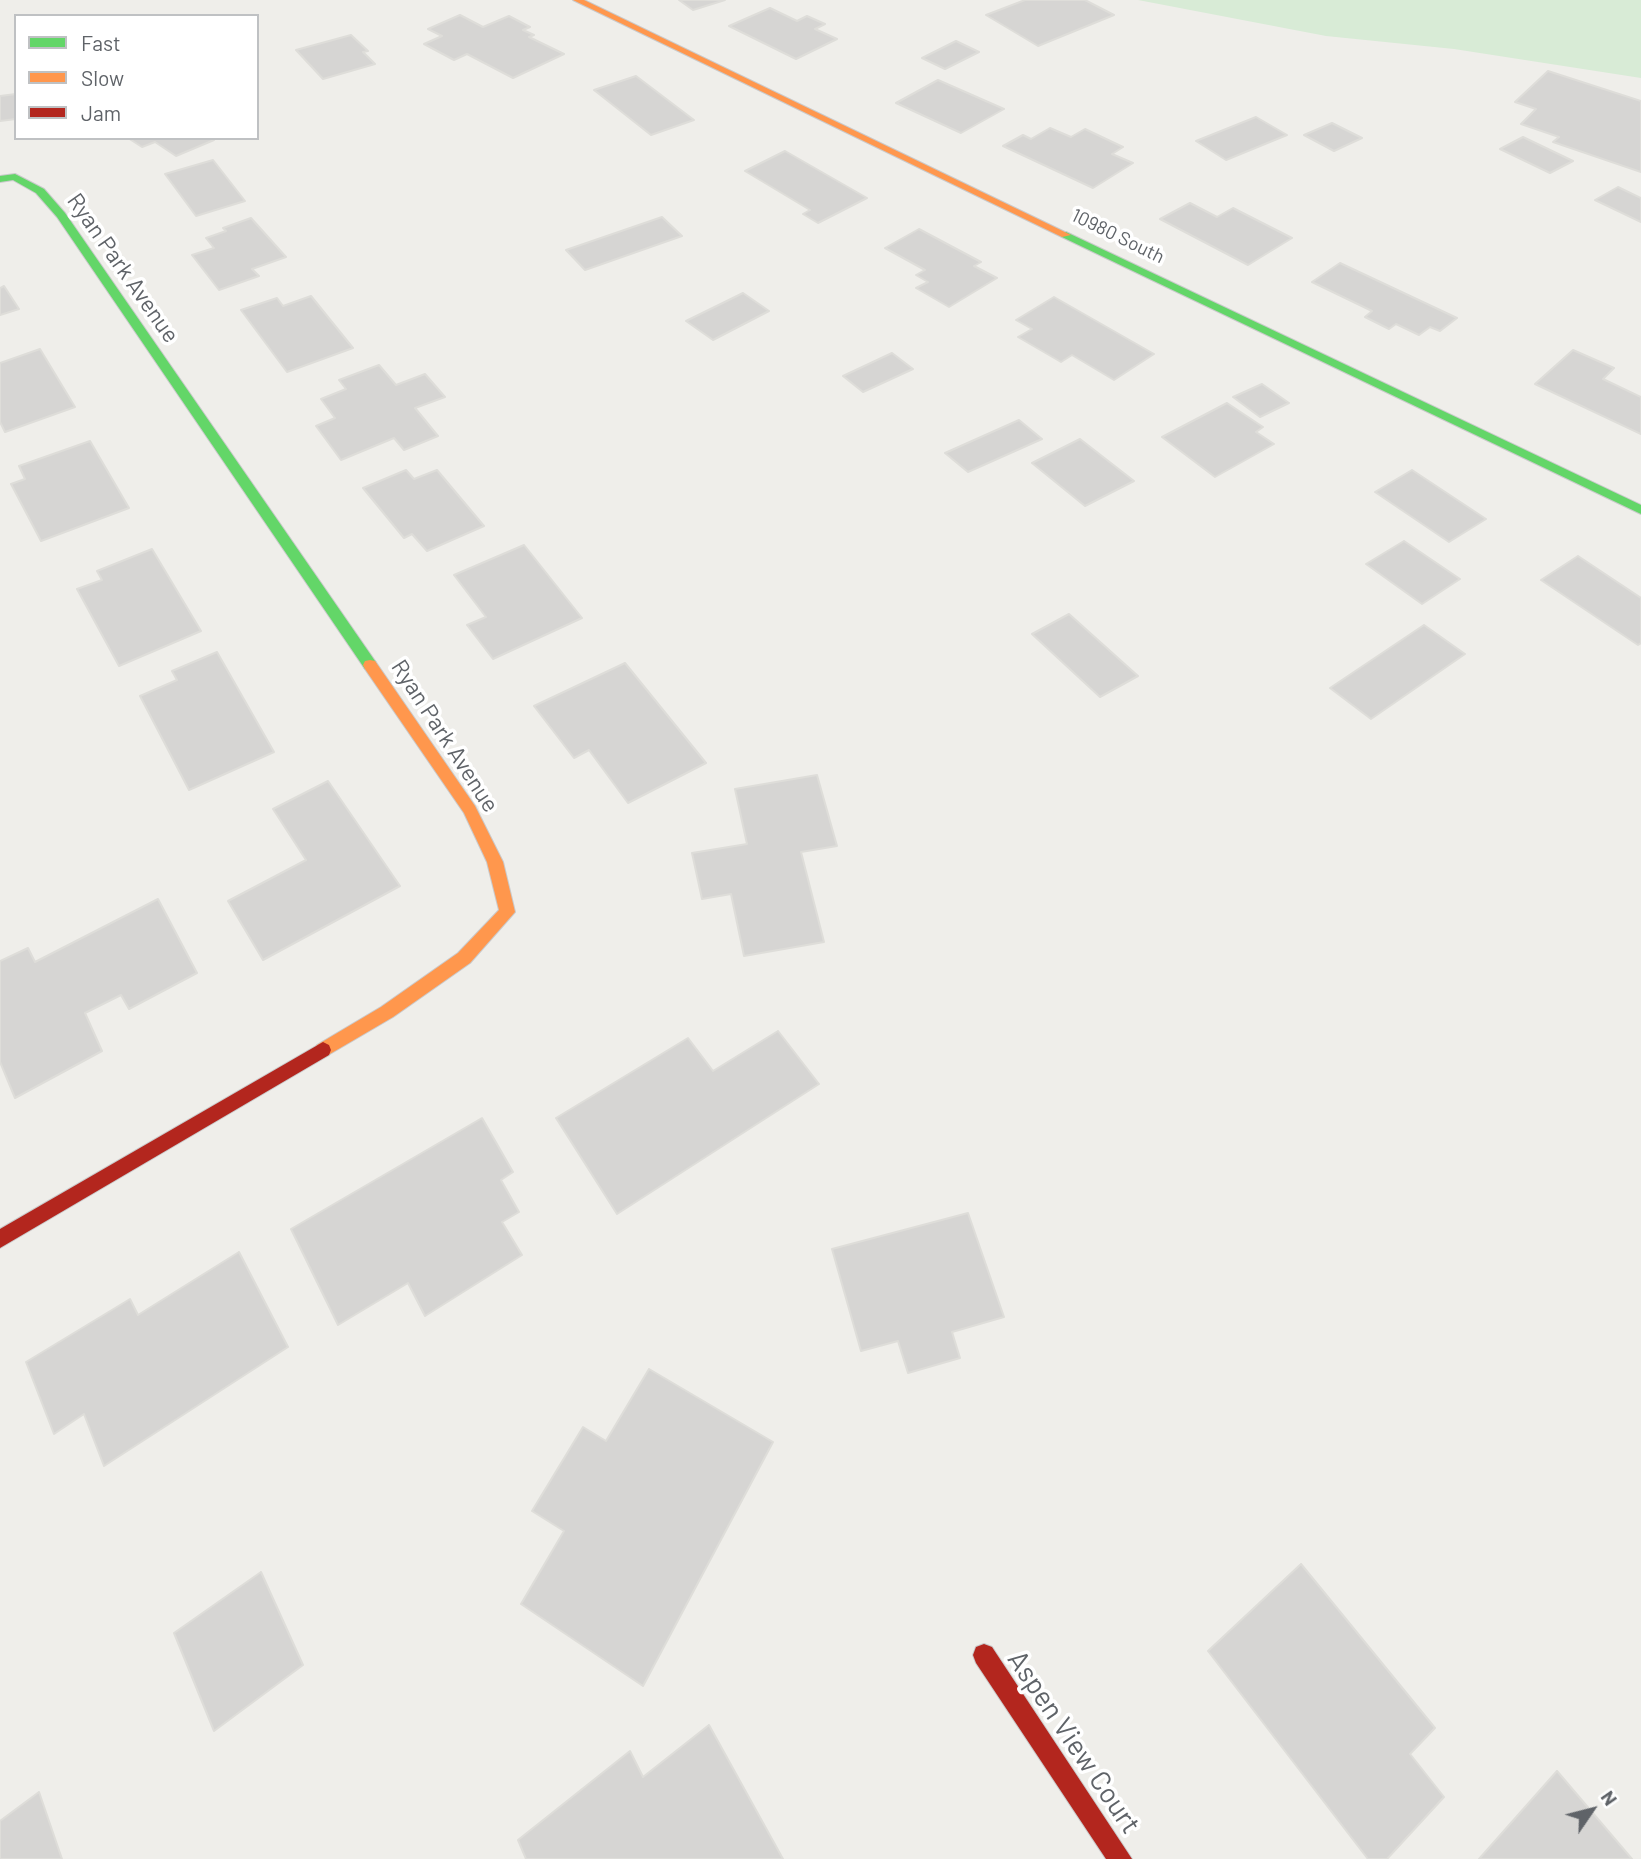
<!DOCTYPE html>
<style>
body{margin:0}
#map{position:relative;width:1641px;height:1859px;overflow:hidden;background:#efeeea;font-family:Barlow,sans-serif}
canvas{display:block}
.legend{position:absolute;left:14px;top:14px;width:245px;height:126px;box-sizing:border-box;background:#fff;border:2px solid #bfc1c3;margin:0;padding:9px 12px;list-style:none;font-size:21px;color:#5f6368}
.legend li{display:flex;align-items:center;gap:14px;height:35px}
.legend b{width:35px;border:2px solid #bfc1c3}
.north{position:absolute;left:1557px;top:1775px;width:70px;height:70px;-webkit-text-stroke:5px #fff;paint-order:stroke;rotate:55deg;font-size:19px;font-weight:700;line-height:28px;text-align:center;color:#5f6368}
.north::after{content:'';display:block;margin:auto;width:24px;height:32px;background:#5f6368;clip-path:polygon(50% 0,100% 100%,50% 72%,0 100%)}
</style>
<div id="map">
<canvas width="1641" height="1859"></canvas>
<ul class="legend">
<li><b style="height:9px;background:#63d668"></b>Fast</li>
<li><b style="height:9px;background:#ff974d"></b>Slow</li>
<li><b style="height:9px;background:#b3261e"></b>Jam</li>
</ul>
<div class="north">N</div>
</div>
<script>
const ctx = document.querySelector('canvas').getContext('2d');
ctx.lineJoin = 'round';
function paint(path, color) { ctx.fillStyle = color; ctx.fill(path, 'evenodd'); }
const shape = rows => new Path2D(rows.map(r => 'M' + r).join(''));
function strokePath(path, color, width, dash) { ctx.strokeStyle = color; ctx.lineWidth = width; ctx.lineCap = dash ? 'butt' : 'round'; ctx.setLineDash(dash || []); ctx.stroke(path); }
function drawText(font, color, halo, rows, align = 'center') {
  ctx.font = font + ' Barlow,sans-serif'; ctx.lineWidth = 7; ctx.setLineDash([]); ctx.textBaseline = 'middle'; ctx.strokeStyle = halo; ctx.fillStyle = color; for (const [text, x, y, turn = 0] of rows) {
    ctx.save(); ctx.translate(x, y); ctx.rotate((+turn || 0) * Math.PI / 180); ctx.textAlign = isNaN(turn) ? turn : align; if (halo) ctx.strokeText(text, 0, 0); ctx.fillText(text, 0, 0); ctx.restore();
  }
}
const green = shape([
 [1138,0,1641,0,1641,78,1454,49,1326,36]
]);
const building = shape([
 [679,0,725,0,693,10,679,0],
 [1025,0,1085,0,1114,15,1038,46,986,15,1025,0],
 [770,8,797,21,807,16,825,24,815,29,837,39,796,59,729,26,770,8],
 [460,15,483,27,509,16,530,27,523,30,534,35,529,37,564,54,513,78,467,54,454,60,424,44,442,36,428,29,460,15],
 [351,35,368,51,363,52,375,64,323,79,296,50,351,35],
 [956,41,979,52,945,69,922,58,956,41],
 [1548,71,1641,101,1641,172,1553,142,1559,137,1521,124,1536,109,1515,102,1548,71],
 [636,76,694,120,651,135,594,90,636,76],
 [938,80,1004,109,961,133,896,103,938,80],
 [16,94,16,119,0,121,0,96,16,94],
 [1256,117,1287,135,1226,160,1196,141,1256,117],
 [1332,123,1362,138,1334,151,1304,135,1332,123],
 [1050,128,1071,137,1085,129,1123,147,1112,154,1133,163,1093,188,1003,146,1023,135,1031,139,1050,128],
 [1523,137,1573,161,1550,173,1500,149,1523,137],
 [128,138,212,138,214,140,176,156,155,142,142,147,128,138],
 [785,151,867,198,818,223,803,214,810,210,745,171,785,151],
 [213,160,245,201,196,216,165,174,213,160],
 [1618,187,1641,198,1641,222,1595,200,1618,187],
 [1190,203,1217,217,1233,208,1292,238,1248,265,1160,219,1190,203],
 [662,217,682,236,585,270,566,250,662,217],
 [251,218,286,257,252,269,259,276,219,290,192,255,214,248,206,238,226,231,223,228,251,218],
 [919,229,981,262,974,266,997,278,949,307,916,288,928,282,916,275,925,270,885,248,919,229],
 [1340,263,1457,318,1440,331,1430,327,1419,335,1396,324,1389,329,1365,317,1372,311,1312,282,1340,263],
 [4,286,19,309,0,315,0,288,4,286],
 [743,293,769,311,713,340,686,321,743,293],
 [311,296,353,348,287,372,241,310,277,298,283,306,311,296],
 [1054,297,1154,354,1114,380,1072,355,1061,362,1018,337,1032,329,1016,320,1054,297],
 [40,349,75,407,5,432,0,422,0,363,40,349],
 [1573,350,1614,368,1603,379,1641,397,1641,434,1535,384,1573,350],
 [892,353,913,369,863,392,843,376,892,353],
 [379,365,396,385,425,374,445,397,415,408,438,436,404,450,394,438,341,460,316,426,335,418,321,399,346,389,339,380,379,365],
 [1262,384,1289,403,1260,417,1233,397,1262,384],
 [1227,403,1263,427,1256,432,1274,444,1215,477,1162,437,1227,403],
 [1019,420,1042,439,968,472,945,453,1019,420],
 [1080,439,1134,481,1085,506,1032,463,1080,439],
 [90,441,129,508,41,541,11,484,25,479,19,466,90,441],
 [406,470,414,479,437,470,484,526,427,551,412,534,404,538,363,488,406,470],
 [1412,470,1486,519,1449,542,1375,492,1412,470],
 [1404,541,1460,579,1422,604,1366,564,1404,541],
 [524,545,582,618,493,659,467,625,486,617,454,575,524,545],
 [152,549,201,631,119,666,77,589,102,580,97,571,152,549],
 [1578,556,1641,598,1641,643,1638,645,1541,580,1578,556],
 [1069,614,1138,676,1100,697,1032,634,1069,614],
 [1424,625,1465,654,1371,719,1330,688,1424,625],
 [217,652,274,752,189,790,140,696,177,680,172,671,217,652],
 [625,663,706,763,628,803,589,750,574,758,534,706,625,663],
 [817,775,837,846,801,852,824,942,744,956,731,894,702,899,692,853,747,844,735,789,817,775],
 [328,781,400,886,263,960,228,901,306,860,273,809,328,781],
 [158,899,197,973,129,1009,121,995,85,1013,102,1051,15,1098,0,1062,0,961,28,948,35,962,158,899],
 [778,1031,819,1084,617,1214,556,1118,688,1038,713,1071,778,1031],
 [482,1118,513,1172,501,1180,519,1212,502,1222,522,1255,425,1316,408,1283,338,1325,291,1229,482,1118],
 [968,1213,1004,1317,952,1332,960,1358,908,1373,898,1341,861,1351,832,1249,968,1213],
 [239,1252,288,1347,104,1466,84,1414,54,1434,26,1362,130,1299,138,1315,239,1252],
 [649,1369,773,1442,643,1686,521,1604,564,1531,532,1511,583,1427,606,1441,649,1369],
 [1301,1564,1435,1728,1410,1754,1444,1797,1387,1859,1368,1859,1208,1651,1301,1564],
 [261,1572,303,1665,214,1731,174,1633,261,1572],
 [709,1725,783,1859,526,1859,518,1840,630,1751,643,1777,709,1725],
 [1557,1771,1632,1859,1479,1859,1557,1771],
 [39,1792,62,1859,0,1859,0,1821,39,1792]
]);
const fast = shape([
 [15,174,44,189,65,213,375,661,377,665,375,669,365,669,57,217,36,193,13,180,0,182,0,176,15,174],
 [1066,232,1641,505,1641,514,1062,237,1061,235,1066,232]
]);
const slow = shape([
 [573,0,584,0,1071,235,1062,237,573,0],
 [370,660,375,661,475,806,503,862,515,912,470,963,393,1017,323,1058,317,1055,315,1050,317,1045,381,1007,458,953,499,910,487,862,464,813,365,669,363,665,365,661,370,660]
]);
const jam = shape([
 [323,1042,329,1045,331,1050,329,1055,0,1248,0,1229,323,1042],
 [984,1644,992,1647,1132,1859,1106,1859,976,1663,973,1655,976,1647,984,1644]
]);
const farStreetnames = [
 ["10980 South",1118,236,26]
];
const streetNames = [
 ["Ryan Park Avenue",123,268,55],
 ["Ryan Park Avenue",445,736,57]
];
const nearStreetnames = [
 ["Aspen View Court",1074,1742,56]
];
paint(green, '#d8ebd6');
paint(building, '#d6d5d3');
strokePath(building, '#deddd9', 2);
strokePath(fast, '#cacacb', 2);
strokePath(slow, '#cacacb', 2);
strokePath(jam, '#cacacb', 2);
paint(fast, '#63d668');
paint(slow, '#ff974d');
paint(jam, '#b3261e');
drawText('19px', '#5f6368', '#fff', farStreetnames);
drawText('23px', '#5f6368', '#fff', streetNames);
drawText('28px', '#5f6368', '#fff', nearStreetnames);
</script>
